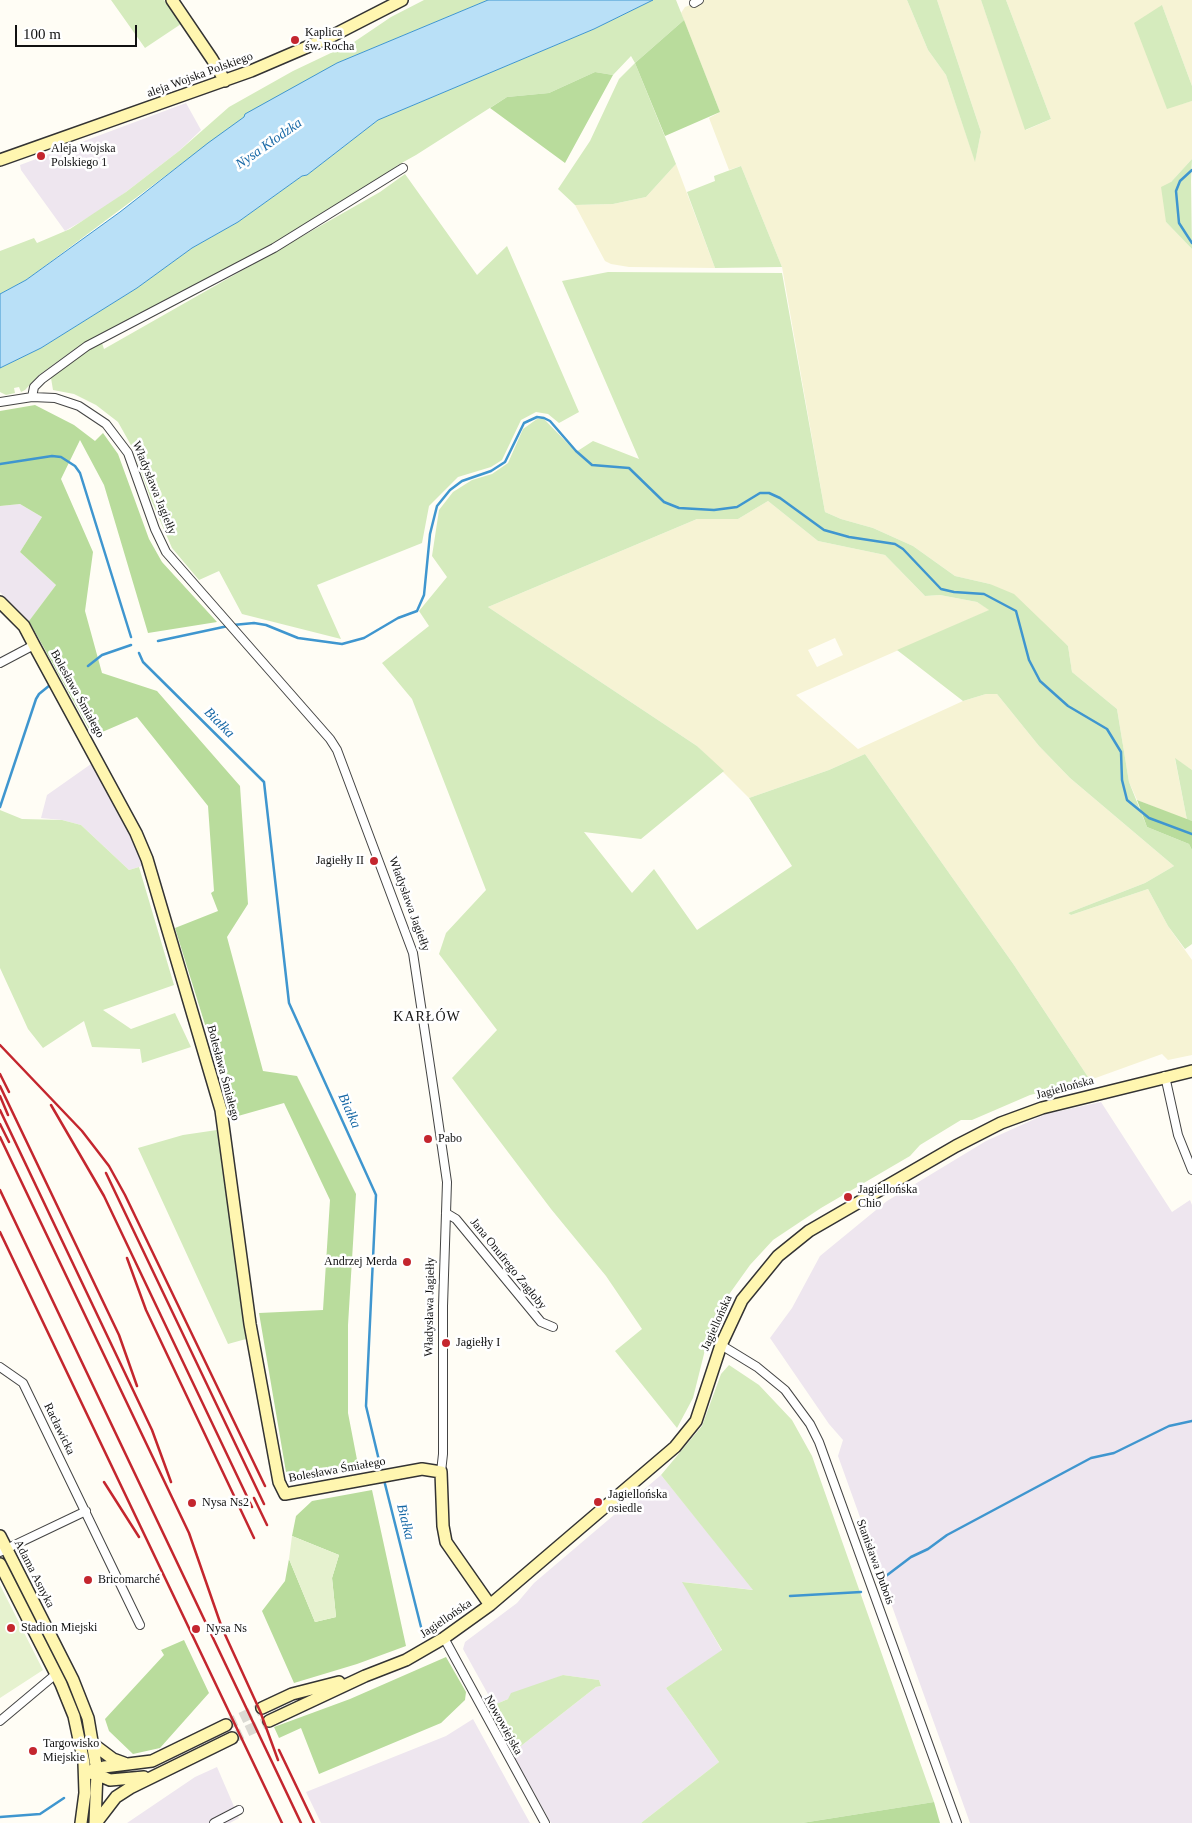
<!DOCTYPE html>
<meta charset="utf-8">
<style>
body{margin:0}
#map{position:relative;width:1192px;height:1823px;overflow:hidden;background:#fffdf5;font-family:"Times New Roman",serif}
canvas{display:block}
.scale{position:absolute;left:15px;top:25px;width:122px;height:22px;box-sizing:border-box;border:2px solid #111;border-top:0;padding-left:6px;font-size:15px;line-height:18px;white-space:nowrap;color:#111;-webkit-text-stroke:4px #fff;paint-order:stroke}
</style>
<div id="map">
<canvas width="1192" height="1823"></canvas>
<div class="scale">100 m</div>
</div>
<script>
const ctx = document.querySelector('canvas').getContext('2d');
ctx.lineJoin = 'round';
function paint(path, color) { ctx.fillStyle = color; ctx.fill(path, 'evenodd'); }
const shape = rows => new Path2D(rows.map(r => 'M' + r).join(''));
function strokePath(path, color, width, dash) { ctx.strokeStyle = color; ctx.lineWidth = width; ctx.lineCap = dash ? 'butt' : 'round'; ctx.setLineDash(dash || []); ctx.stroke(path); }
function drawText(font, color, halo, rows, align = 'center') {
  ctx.font = font + ' "Times New Roman",serif'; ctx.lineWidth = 5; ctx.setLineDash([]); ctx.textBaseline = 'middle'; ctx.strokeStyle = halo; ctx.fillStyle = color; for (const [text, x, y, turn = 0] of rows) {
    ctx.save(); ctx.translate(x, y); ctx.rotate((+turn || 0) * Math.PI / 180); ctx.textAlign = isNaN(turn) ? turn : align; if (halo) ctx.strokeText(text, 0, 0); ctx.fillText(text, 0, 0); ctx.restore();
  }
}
const industrial = shape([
 [186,103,201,130,179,151,126,192,101,210,65,231,21,170,20,165],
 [20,504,42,517,20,552,56,585,29,621,0,592,0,506],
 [91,764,134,844,142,866,129,870,81,825,62,820,41,818,47,795],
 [1101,1102,1172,1212,1190,1200,1192,1205,1192,1823,970,1823,838,1456,843,1440,829,1424,770,1338,792,1308,820,1256,887,1201,986,1141,1046,1114],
 [661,1475,754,1590,683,1582,722,1651,666,1688,719,1762,641,1823,551,1823,512,1753,596,1687,601,1686,599,1680,563,1675,494,1705,463,1649,465,1642,517,1603,534,1583],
 [473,1719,530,1823,321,1823,306,1792,446,1736],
 [217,1767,239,1818,230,1823,127,1823,195,1777]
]);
const farmland = shape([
 [704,0,907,0,928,50,946,75,975,161,981,132,937,0,981,0,1026,130,1051,119,1006,0,1192,0,1192,86,1162,5,1167,108,1192,101,1192,159,1171,182,1166,222,1192,249,1192,770,1175,759,1187,820,1137,800,1129,782,1117,709,1072,672,1068,646,990,584,955,576,913,546,873,528,841,519,825,512,782,267,741,166,729,170,709,118,720,112,681,13,685,7],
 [676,164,715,268,629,267,611,264,605,261,575,205,613,204,646,197],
 [768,501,818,541,885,555,925,596,940,595,977,602,990,610,796,695,858,749,963,701,986,694,997,694,1039,746,1070,778,1174,866,1145,883,1068,913,1071,915,1148,889,1168,926,1192,960,1192,1055,1168,1060,1162,1054,1090,1080,1014,965,865,754,829,770,749,798,697,746,488,607,697,519,738,519],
 [835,638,843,655,817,667,808,650]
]);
const green = shape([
 [111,0,164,0,181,24,145,48],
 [424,0,488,0,337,63,244,117,26,280,0,294,0,251,34,238,37,243,70,229,126,192,179,151,229,107,293,71,354,42,391,17],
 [653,0,676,0,684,20,635,63,676,164,646,197,613,204,575,205,558,189,590,141,619,79,635,63,631,56,613,75,595,72,549,93,507,97,416,155,398,165,382,178,267,247,79,346,39,375,25,390,21,392,19,387,14,388,15,393,6,395,0,392,0,368,41,348,137,288,192,248,238,222,302,176,307,175,378,120,594,29],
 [907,0,937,0,981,132,975,162,946,75,928,50],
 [981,0,1006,0,1051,119,1025,130],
 [1162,5,1192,86,1192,101,1167,109,1134,23],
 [1192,159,1191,181,1192,249,1166,222,1161,187,1171,182],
 [741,166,782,267,715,268,687,192,715,181,714,176],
 [405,174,477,275,507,246,579,412,559,423,548,414,536,412,521,420,502,460,491,467,458,477,429,506,422,543,317,585,341,639,242,614,219,571,199,580,172,548,152,502,132,447,118,422,96,405,74,394,53,390,51,378,86,351,102,343,104,349,380,192],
 [608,272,782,273,825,512,841,519,873,528,913,546,955,576,990,584,1014,594,1068,646,1072,672,1117,709,1129,782,1147,827,1189,844,1192,850,1192,944,1185,949,1168,926,1148,889,1071,915,1068,913,1145,883,1174,866,1070,778,1039,746,997,694,986,694,963,701,897,650,989,610,977,602,940,595,925,596,885,555,818,541,768,501,738,519,697,519,488,607,697,746,724,771,641,839,584,832,632,893,654,869,697,930,792,866,749,798,829,770,865,754,1014,965,1090,1080,1030,1095,972,1120,961,1120,920,1145,910,1156,821,1208,773,1240,750,1265,725,1300,705,1350,693,1398,677,1428,615,1351,642,1329,606,1276,551,1209,452,1078,497,1030,439,954,446,933,486,890,412,699,382,663,429,626,419,611,447,577,432,556,439,510,453,492,472,480,492,474,508,463,523,429,537,419,544,419,576,452,593,441,639,459,562,281],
 [1175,758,1192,770,1192,821,1187,820],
 [0,810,22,819,62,820,81,825,129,870,139,867,174,985,103,1010,131,1029,175,1013,191,1047,142,1063,140,1049,92,1047,84,1021,43,1048,28,1029,0,968],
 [217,1130,246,1339,228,1344,138,1148,183,1135],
 [729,1365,759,1385,792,1420,812,1456,934,1802,802,1823,641,1823,719,1762,666,1688,722,1650,682,1582,753,1590,661,1475,702,1426,721,1374],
 [563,1675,599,1680,601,1686,596,1687,512,1753,491,1716,494,1705,508,1699,511,1693]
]);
const forest = shape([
 [684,20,720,112,665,136,635,63],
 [595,72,613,75,565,163,490,108,507,97,549,93],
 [35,405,74,425,95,441,103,433,118,454,149,539,162,562,217,622,148,633,104,485,80,440,61,479,93,552,85,611,102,673,157,691,240,786,248,904,227,937,263,1071,297,1076,356,1194,348,1325,348,1413,359,1470,296,1481,286,1472,259,1313,323,1310,330,1200,284,1103,231,1118,211,1044,175,928,218,911,211,893,214,891,208,806,137,717,93,736,29,621,56,585,20,552,42,517,20,504,0,506,0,411],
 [1137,800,1192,821,1192,850,1189,844,1147,827],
 [372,1490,406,1646,357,1664,294,1683,262,1611,285,1581,289,1559,315,1622,336,1617,332,1578,339,1555,292,1536,296,1516,312,1501],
 [184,1640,209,1693,160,1748,133,1754,109,1731,105,1719,164,1655,161,1650],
 [446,1657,466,1692,465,1700,441,1723,319,1774,301,1728,279,1738,274,1727,350,1699],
 [934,1802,940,1823,802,1823]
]);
const pitch = shape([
 [292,1536,339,1555,332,1578,336,1617,315,1622,289,1559],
 [0,1585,43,1670,0,1698]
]);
const water = shape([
 [488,0,653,0,594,29,378,120,307,175,302,176,238,222,192,248,137,288,41,348,0,368,0,294,26,280,120,212,208,143,244,117,245,114,337,63,488,0]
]);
const stream = shape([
 [1192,170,1180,181,1176,191,1179,223,1192,243],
 [0,464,52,456,61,457,75,466,80,473,131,637],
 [233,625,254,623,266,625,298,638,342,644,364,638,398,618,417,611,424,595,430,534,437,506,450,490,462,481,491,471,505,462,524,423,537,417,544,418,550,421,576,451,592,465,629,468,664,502,679,508,714,510,737,507,760,493,769,493,780,498,824,530,849,537,895,544,903,549,941,589,954,592,984,594,1016,611,1029,660,1040,681,1068,706,1107,729,1121,752,1122,780,1127,800,1149,818,1192,834],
 [158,641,228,626],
 [139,653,143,662,264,782,289,1003,376,1195,366,1406,382,1473],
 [88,666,102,655,131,645],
 [0,807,36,699,39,694,50,685],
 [384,1480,421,1627],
 [882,1579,911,1557,928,1549,947,1535,1091,1458,1114,1453,1169,1426,1192,1421],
 [790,1596,861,1592],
 [0,1817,40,1814,64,1798]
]);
const secondaryTunnel = shape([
 [226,1725,262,1708],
 [232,1738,269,1721]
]);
const street = shape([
 [694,3,699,0],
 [32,397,34,387,42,379,87,346,274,248,403,168],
 [0,402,32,397,55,398,79,406,106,424,128,453,155,529,166,552,330,739,337,750,413,953,435,1099,447,1182,443,1306,443,1454,441,1472],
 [0,663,34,645],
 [1165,1076,1178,1135,1192,1170],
 [446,1213,456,1219,541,1322,553,1327],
 [721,1345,757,1367,785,1390,810,1424,819,1442,957,1823],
 [0,1367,23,1383,140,1625],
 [0,1552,86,1511],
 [444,1638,545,1823],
 [0,1721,56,1674],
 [214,1823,239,1810]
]);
const secondary = shape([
 [172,0,212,59,225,81],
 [0,160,251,71,328,38,402,0],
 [0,602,24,626,34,645,136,833,147,859,221,1110,250,1324,279,1482,285,1494,422,1469,441,1472,443,1526,446,1542,490,1605],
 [0,1536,73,1680,88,1718,97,1771,95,1823],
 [0,1564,61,1684,74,1716,84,1763,85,1793,81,1823],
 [262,1708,292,1694,339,1682],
 [269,1721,365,1676,406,1660,444,1638,490,1605,675,1447,696,1421,721,1345,742,1300,778,1256,809,1231,956,1146,1001,1123,1042,1108,1192,1071],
 [93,1744,113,1759,124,1763],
 [94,1769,103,1777,110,1780,144,1777],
 [93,1774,104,1767,152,1761,226,1725],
 [96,1823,116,1797,130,1788,232,1738]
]);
const rail = shape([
 [0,1045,82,1131,109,1166,125,1195,265,1486],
 [0,1074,9,1092],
 [0,1086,119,1335,137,1386],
 [0,1096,8,1115],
 [51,1105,104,1196,252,1507],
 [0,1110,152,1430,171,1482],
 [0,1124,9,1142],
 [0,1137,189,1533,222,1628,260,1711,278,1760],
 [106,1173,264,1504],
 [0,1190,301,1823],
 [0,1232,282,1823],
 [127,1258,146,1310,254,1538],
 [104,1482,139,1537],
 [254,1498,267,1525],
 [279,1750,314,1823]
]);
const markers = [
 [295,40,5,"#c4262e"],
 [41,156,5,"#c4262e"],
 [374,861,5,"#c4262e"],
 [428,1139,5,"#c4262e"],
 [848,1197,5,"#c4262e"],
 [407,1262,5,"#c4262e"],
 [446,1343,5,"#c4262e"],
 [598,1502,5,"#c4262e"],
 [192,1503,5,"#c4262e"],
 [88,1580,5,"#c4262e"],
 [11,1628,5,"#c4262e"],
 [196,1629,5,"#c4262e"],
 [33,1751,5,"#c4262e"]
];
const poiNames = [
 ["Kaplica",305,33],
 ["św. Rocha",305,47],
 ["Aleja Wojska",51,149],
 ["Polskiego 1",51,163],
 ["Jagiełły II",364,861,"right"],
 ["Pabo",438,1139],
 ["Jagiellońska",858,1190],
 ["Chio",858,1204],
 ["Andrzej Merda",397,1262,"right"],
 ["Jagiełły I",456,1343],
 ["Jagiellońska",608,1495],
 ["osiedle",608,1509],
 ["Nysa Ns2",202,1503],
 ["Bricomarché",98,1580],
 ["Stadion Miejski",21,1628],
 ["Nysa Ns",206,1629],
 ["Targowisko",43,1744],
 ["Miejskie",43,1758]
];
const streetNames = [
 ["aleja Wojska Polskiego",200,75,-20],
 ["Władysława Jagiełły",154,488,68],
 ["Bolesława Śmiałego",77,694,61],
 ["Władysława Jagiełły",409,904,70],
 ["Bolesława Śmiałego",223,1073,75],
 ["Jagiellońska",1065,1088,-15],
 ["Jana Onufrego Zagłoby",508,1264,51],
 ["Władysława Jagiełły",430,1307,-89],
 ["Jagiellońska",717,1323,-66],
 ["Racławicka",59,1429,64],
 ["Bolesława Śmiałego",337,1470,-10],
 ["Stanisława Dubois",875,1562,70],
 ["Adama Asnyka",34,1574,63],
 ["Jagiellońska",446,1619,-34],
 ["Nowowiejska",503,1725,61]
];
const waterNames = [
 ["Nysa Kłodzka",269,144,-35],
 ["Białka",219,723,45],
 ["Białka",349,1111,66],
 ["Białka",405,1522,76]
];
const neighbourhoodNames = [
 ["KARŁÓW",427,1017]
];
paint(industrial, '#eee6ef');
paint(farmland, '#f6f3d4');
paint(green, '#d5ebbd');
paint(forest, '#b9dc9c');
paint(pitch, '#e6f2cf');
paint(water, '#b9e0f7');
strokePath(water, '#3f96cf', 1);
strokePath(stream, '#3f96cf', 2.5);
strokePath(secondaryTunnel, '#dbdad3', 11, [11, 5.5]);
strokePath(street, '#444', 10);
strokePath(secondary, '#333', 14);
strokePath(street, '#fff', 8);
strokePath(secondary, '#fff6b0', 11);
strokePath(rail, '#c4262e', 2.5);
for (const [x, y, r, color] of markers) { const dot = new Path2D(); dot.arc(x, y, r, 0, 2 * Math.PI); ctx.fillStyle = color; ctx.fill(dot); strokePath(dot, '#fff', 2); }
drawText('12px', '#111', '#fff', poiNames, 'left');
drawText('12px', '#111', '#fff', streetNames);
drawText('italic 14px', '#1768a6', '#fff', waterNames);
ctx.letterSpacing = '1px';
drawText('14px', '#111', '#fff', neighbourhoodNames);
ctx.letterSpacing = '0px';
</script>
